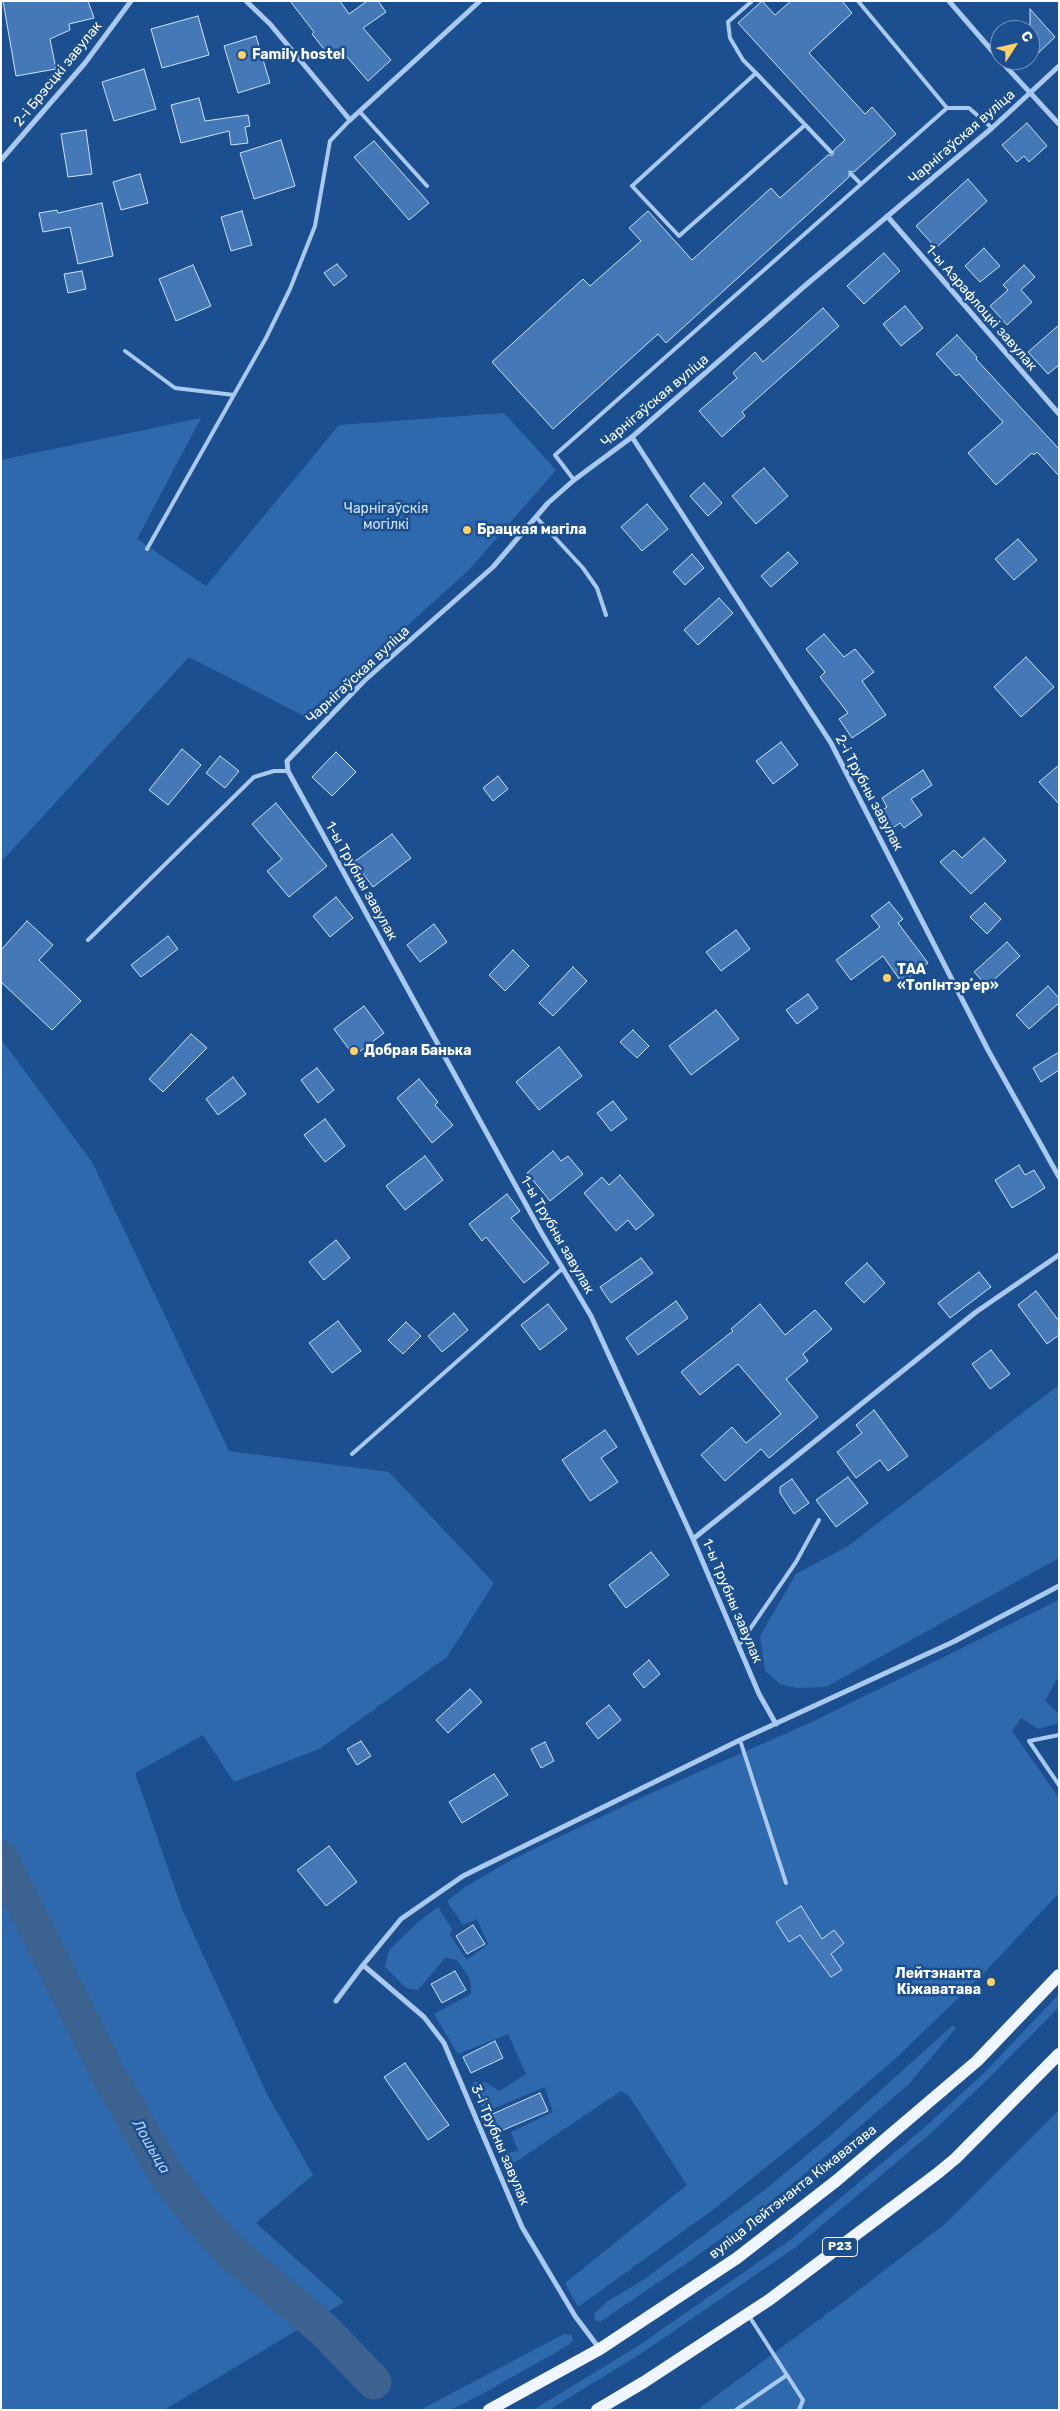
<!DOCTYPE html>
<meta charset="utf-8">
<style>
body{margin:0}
#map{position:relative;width:1060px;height:2411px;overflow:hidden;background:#1b4f8f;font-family:Rubik,sans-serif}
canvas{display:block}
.frame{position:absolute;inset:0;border:2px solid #fff;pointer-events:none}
.north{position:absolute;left:990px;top:20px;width:50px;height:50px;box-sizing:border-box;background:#1b4f8f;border:1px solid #7695bc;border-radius:50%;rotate:55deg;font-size:14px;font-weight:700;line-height:20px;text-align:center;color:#fff}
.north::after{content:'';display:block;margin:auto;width:18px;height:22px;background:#ffd166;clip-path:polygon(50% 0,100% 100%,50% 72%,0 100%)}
</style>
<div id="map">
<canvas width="1060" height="2411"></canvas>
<div class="frame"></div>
<div class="north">С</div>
</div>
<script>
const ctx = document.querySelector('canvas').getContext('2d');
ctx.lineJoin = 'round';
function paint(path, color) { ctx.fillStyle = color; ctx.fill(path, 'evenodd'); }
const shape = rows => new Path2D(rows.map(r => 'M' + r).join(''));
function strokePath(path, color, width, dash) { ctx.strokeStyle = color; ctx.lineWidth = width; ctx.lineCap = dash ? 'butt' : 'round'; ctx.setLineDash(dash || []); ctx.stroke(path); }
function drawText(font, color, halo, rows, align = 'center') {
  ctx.font = font + ' Rubik,sans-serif'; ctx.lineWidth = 5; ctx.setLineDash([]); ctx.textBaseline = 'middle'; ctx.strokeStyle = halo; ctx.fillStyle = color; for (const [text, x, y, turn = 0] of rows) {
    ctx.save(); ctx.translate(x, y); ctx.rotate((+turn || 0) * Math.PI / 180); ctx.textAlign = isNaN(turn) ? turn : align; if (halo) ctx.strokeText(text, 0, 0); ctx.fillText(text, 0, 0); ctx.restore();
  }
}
const green = shape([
 [504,413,556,470,468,571,360,668,304,716,189,657,1,862,1,460,201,418,137,539,206,586,339,425],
 [1,1039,92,1162,229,1451,389,1472,494,1583,447,1657,319,1749,234,1782,203,1735,135,1773,182,1909,268,2096,313,2175,256,2223,344,2302,164,2410,1,2410],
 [1059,1385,1059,1558,826,1687,797,1688,780,1684,765,1671,760,1636,796,1574,848,1546],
 [1059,1600,1059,1676,1045,1701,1059,1714,1059,1723,1038,1729,1021,1718,1012,1731,1059,1798,1059,1893,983,1974,895,2059,815,2128,714,2209,578,2307,565,2283,687,2185,629,2096,621,2091,508,2167,500,2154,518,2151,511,2132,553,2112,545,2087,483,2113,473,2082,485,2082,499,2091,526,2074,508,2034,458,2054,434,2014,471,1994,470,1979,457,1960,445,1958,418,1990,406,1988,385,1967,389,1950,417,1923,438,1907,452,1929,450,1935,467,1960,488,1944,477,1919,463,1925,447,1901,465,1887,513,1859,649,1794,814,1721],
 [1059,1994,1059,2007,990,2077,929,2135,796,2247,642,2353,549,2410,533,2410,638,2346,790,2240,924,2128,985,2072],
 [953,2025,956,2028,908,2085,807,2172,753,2216,691,2260,600,2322,595,2320,594,2314,608,2301,643,2280,762,2192,832,2134],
 [1059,2110,1059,2410,697,2410,847,2299,945,2224],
 [564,2334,572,2335,573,2340,569,2345,482,2394,451,2410,420,2410]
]);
const river = shape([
 [1,1858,109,2076,169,2179,199,2217,229,2250,324,2330,374,2382]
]);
const building = shape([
 [3,1,88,1,94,18,69,24,70,30,50,39,56,69,16,76,3,1],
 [290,1,340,1,349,14,367,1,378,1,386,12,363,28,391,60,368,81,341,50,331,58,312,34,314,32,290,1],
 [762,1,775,15,791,1,842,1,852,13,809,53,865,114,872,107,896,134,854,172,849,171,849,177,666,343,658,334,553,429,492,362,583,279,590,286,641,241,629,228,648,211,692,260,771,188,780,198,828,155,833,155,834,150,845,140,738,23,762,1],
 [1030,9,1055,37,1030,61,1030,9],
 [198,16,209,55,162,68,151,29,198,16],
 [256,36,270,83,238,93,224,46,256,36],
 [144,69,156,109,114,121,102,82,144,69],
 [199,98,205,121,248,115,250,126,245,127,248,143,231,145,229,131,181,143,171,105,199,98],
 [1027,123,1047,146,1029,162,1024,156,1017,162,1002,145,1027,123],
 [86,130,92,174,68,177,61,134,86,130],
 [281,140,295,186,254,199,240,153,281,140],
 [374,141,429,203,409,220,354,157,374,141],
 [140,174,148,203,121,210,113,182,140,174],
 [968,179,987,201,936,248,916,226,968,179],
 [102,203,113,256,78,264,70,227,43,232,39,213,57,210,58,213,102,203],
 [242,211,252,245,231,251,221,217,242,211],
 [984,248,1000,266,980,282,965,266,984,248],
 [884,253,900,271,864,304,847,286,884,253],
 [337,264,347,276,334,286,324,273,337,264],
 [193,265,211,306,176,321,159,279,193,265],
 [1024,265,1035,277,1021,290,1032,302,1007,325,990,306,1008,290,1003,285,1024,265],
 [82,271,86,289,68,293,64,274,82,271],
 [905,306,923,328,901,346,883,324,905,306],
 [823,308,839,326,742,412,745,416,722,437,699,411,737,378,733,373,755,352,763,362,823,308],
 [1059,325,1059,365,1048,374,1028,352,1059,325],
 [957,335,977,357,976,359,1059,449,1059,476,1037,452,1034,455,1032,453,996,485,968,453,1003,422,959,374,956,376,936,354,957,335],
 [764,468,788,496,756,524,732,496,764,468],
 [704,483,722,503,708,516,690,496,704,483],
 [647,504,668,529,642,551,621,527,647,504],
 [1018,539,1037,560,1014,580,995,559,1018,539],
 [788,552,798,563,771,587,761,576,788,552],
 [692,554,704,568,685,585,673,572,692,554],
 [719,598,733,613,698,645,684,630,719,598],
 [824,634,844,657,855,649,874,672,862,681,886,715,852,738,839,719,848,713,820,677,825,672,806,649,824,634],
 [1026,657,1054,687,1021,717,994,687,1026,657],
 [781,742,798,765,773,784,756,761,781,742],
 [182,749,201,765,168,805,149,790,182,749],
 [336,752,356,772,332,796,312,777,336,752],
 [220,756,239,771,225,788,206,773,220,756],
 [1059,765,1059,804,1039,782,1059,765],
 [923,770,932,785,911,799,922,815,904,828,900,823,891,829,879,812,887,807,882,798,923,770],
 [498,776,508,789,493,801,483,788,498,776],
 [276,803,327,866,289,897,267,871,282,859,252,824,276,803],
 [392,834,411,858,373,887,354,862,392,834],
 [984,838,1006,861,971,894,940,862,954,850,962,858,984,838],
 [336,897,353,918,330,937,313,916,336,897],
 [889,902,903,919,898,923,928,963,902,983,883,956,851,980,836,960,880,927,871,916,889,902],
 [985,903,1001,919,987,934,970,917,985,903],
 [27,921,53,945,39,960,81,1001,52,1030,1,982,1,950,27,921],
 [434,924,447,942,420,962,407,945,434,924],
 [736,930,750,949,721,971,706,952,736,930],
 [168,936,178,949,141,977,131,965,168,936],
 [1007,942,1020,956,987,986,974,972,1007,942],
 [513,950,529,966,505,991,489,975,513,950],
 [573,967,587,981,553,1016,539,1003,573,967],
 [1048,986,1059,998,1059,1003,1029,1029,1016,1015,1048,986],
 [808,994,818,1008,797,1024,786,1010,808,994],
 [364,1006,384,1033,354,1056,334,1029,364,1006],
 [716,1010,739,1039,691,1075,669,1046,716,1010],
 [633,1030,649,1046,637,1058,620,1042,633,1030],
 [191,1034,207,1048,163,1092,149,1079,191,1034],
 [559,1047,582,1076,539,1110,516,1082,559,1047],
 [1059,1052,1059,1070,1041,1082,1033,1068,1059,1052],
 [317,1068,334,1090,318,1103,301,1080,317,1068],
 [233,1077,246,1094,218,1115,206,1099,233,1077],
 [419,1079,438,1102,435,1105,453,1125,432,1143,397,1098,419,1079],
 [613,1101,627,1119,611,1131,597,1113,613,1101],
 [325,1119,345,1146,325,1162,304,1135,325,1119],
 [553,1151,561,1161,568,1156,583,1174,550,1201,527,1173,553,1151],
 [425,1156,443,1180,405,1210,386,1186,425,1156],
 [1019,1165,1025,1175,1034,1170,1045,1188,1012,1208,995,1180,1019,1165],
 [620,1175,654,1215,636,1230,628,1220,616,1231,584,1193,602,1177,609,1185,620,1175],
 [507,1194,520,1211,511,1218,549,1263,524,1283,486,1237,482,1241,469,1224,507,1194],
 [336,1240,350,1258,324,1280,309,1262,336,1240],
 [641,1258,653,1273,611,1303,600,1287,641,1258],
 [867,1263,885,1283,864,1303,845,1283,867,1263],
 [979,1272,991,1287,950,1318,938,1303,979,1272],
 [1036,1291,1059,1321,1059,1335,1047,1344,1018,1305,1036,1291],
 [676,1301,688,1318,638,1355,626,1338,676,1301],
 [548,1304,567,1329,540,1350,521,1325,548,1304],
 [760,1304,785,1335,815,1310,832,1329,803,1354,808,1361,786,1379,818,1417,769,1458,761,1449,725,1481,701,1455,732,1427,746,1443,781,1414,738,1364,700,1395,681,1372,733,1331,731,1329,760,1304],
 [454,1313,468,1330,442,1352,428,1336,454,1313],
 [338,1321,361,1351,332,1373,309,1343,338,1321],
 [406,1322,421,1336,403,1354,388,1340,406,1322],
 [991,1350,1010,1374,990,1389,972,1364,991,1350],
 [874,1410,908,1456,888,1471,880,1460,856,1478,837,1452,862,1433,856,1425,874,1410],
 [605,1430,617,1447,601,1458,618,1482,590,1501,562,1460,605,1430],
 [848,1477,868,1503,836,1527,816,1500,848,1477],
 [792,1479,809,1503,794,1514,780,1493,780,1487,792,1479],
 [651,1552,669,1575,626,1608,609,1585,651,1552],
 [649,1660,660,1674,644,1688,633,1674,649,1660],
 [470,1689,482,1702,448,1733,436,1720,470,1689],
 [609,1705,621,1720,598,1739,586,1723,609,1705],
 [361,1741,371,1756,357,1765,347,1749,361,1741],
 [545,1742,554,1761,541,1768,531,1749,545,1742],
 [494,1774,508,1795,462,1823,449,1802,494,1774],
 [329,1846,357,1882,326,1906,297,1870,329,1846],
 [801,1906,822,1939,834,1930,844,1943,831,1954,842,1970,831,1977,800,1935,789,1942,776,1922,801,1906],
 [473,1925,485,1944,467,1954,456,1936,473,1925],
 [455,1971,466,1990,442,2003,431,1984,455,1971],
 [495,2041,503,2058,471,2073,463,2057,495,2041],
 [405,2063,449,2125,428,2140,384,2077,405,2063],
 [540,2093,548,2111,496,2133,488,2116,540,2093]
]);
const service = shape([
 [752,1,728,22,730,38,743,60,756,73,632,186,679,236,805,125],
 [858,1,947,108,969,108,992,128],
 [756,73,831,152],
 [360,112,427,186],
 [851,174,861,184],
 [125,351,175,388,234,395],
 [574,480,555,455,947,108],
 [536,517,583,568,597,588,606,615],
 [147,549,266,338,290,289,315,226,330,141,350,120],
 [88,940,254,777,274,771,288,771],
 [352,1454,563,1268],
 [739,1645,796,1562,819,1520],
 [1059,1735,1029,1741,1059,1785],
 [740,1740,786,1883],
 [749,2316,803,2400,799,2410],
 [736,2410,787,2375]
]);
const minor = shape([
 [246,1,270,24,350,120,480,1],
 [949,1,1000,60],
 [1000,60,1059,124],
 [1,160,85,63,131,1],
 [887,216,1059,414],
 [632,437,831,743,988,1050,1059,1177],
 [693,1539,976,1312,1059,1255],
 [776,1724,759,1694,693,1539,591,1316,541,1232,288,771,287,761,364,681,493,567,548,503,574,480,632,437,807,284,992,128,1059,66],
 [363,1965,424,2017,444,2043,522,2227,575,2316,599,2348],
 [336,2001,363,1965,401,1919,463,1876,740,1740,953,1642,1059,1586]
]);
const primary = shape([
 [489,2410,600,2349,737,2258,836,2181,977,2061,1059,1975],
 [597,2410,644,2382,769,2300,938,2173,956,2158,1059,2054]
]);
const markers = [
 [242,55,5,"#ffd166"],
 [467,530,5,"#ffd166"],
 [887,978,5,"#ffd166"],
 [354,1051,5,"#ffd166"],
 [991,1982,5,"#ffd166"]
];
const shields = [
 [840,2247,35]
];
const shieldNames = [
 ["Р23",840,2247]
];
const poiNames = [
 ["Family hostel",252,55],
 ["Брацкая магіла",477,530],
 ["ТАА",897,970],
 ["«ТопІнтэрʼер»",897,986],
 ["Добрая Банька",364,1051],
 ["Лейтэнанта",981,1974,"right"],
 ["Кіжаватава",981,1990,"right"]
];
const streetNames = [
 ["2-і Брэсцкі завулак",58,74,-51],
 ["Чарнігаўская вуліца",962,137,-41],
 ["1-ы Аэрафлоцкі завулак",981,308,49],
 ["Чарнігаўская вуліца",655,401,-40],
 ["Чарнігаўская вуліца",358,675,-43],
 ["2-і Трубны завулак",869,793,62],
 ["1-ы Трубны завулак",361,881,61],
 ["1-ы Трубны завулак",557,1235,60],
 ["1-ы Трубны завулак",732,1601,67],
 ["3-і Трубны завулак",500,2145,67],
 ["вуліца Лейтэнанта Кіжаватава",793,2192,-38]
];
const parkNames = [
 ["Чарнігаўскія",386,509],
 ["могілкі",386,525]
];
const waterNames = [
 ["Лошыца",151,2147,60]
];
paint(green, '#2e69ad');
strokePath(river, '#3c6290', 35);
paint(building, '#4478b7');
strokePath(building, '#cfe3fa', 1);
strokePath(service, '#a9c9ee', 4);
strokePath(minor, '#a9c9ee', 5);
strokePath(primary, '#f0f6ff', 12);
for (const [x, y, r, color] of markers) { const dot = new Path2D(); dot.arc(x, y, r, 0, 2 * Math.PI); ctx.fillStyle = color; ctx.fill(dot); strokePath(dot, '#1b4f8f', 2); }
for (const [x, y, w] of shields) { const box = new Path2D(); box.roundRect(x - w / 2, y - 9.5, w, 19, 4); ctx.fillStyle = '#1b4f8f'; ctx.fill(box); strokePath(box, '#fff', 1); }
drawText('bold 12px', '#fff', null, shieldNames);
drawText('bold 14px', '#fff', '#1b4f8f', poiNames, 'left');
drawText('14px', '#fff', '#1b4f8f', streetNames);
drawText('14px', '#cfe3fa', '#1b4f8f', parkNames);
drawText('italic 15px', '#b5d3f5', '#1b4f8f', waterNames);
</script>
